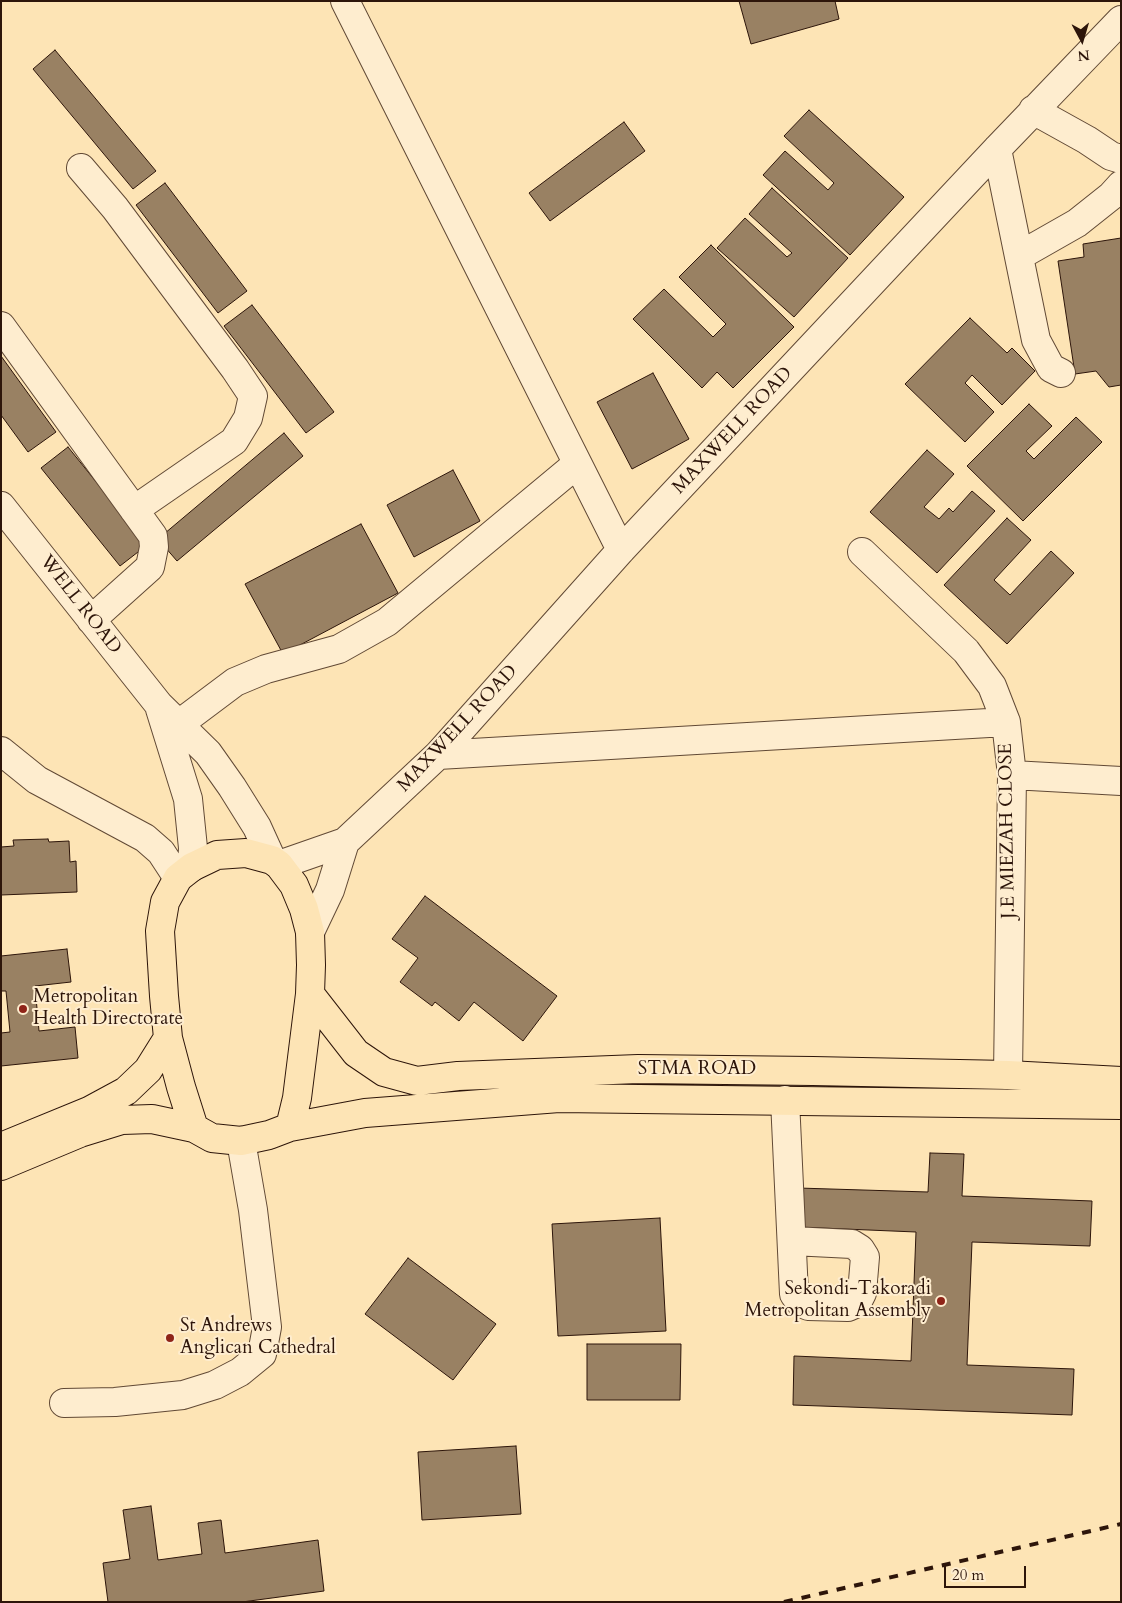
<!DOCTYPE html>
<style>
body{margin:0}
#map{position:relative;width:1122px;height:1603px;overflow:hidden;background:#fde4b5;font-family:Cardo,serif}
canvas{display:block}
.frame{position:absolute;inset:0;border:2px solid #2d150a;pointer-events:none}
.north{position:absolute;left:1057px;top:15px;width:50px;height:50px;-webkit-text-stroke:4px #feedcf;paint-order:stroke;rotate:174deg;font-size:14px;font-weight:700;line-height:20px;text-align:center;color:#2d150a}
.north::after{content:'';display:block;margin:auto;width:18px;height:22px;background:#2d150a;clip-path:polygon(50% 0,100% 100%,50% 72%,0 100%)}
.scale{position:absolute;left:944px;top:1566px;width:82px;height:22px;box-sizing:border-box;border:2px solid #2d150a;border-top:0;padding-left:6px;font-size:15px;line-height:18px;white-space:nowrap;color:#2d150a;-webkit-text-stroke:4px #feedcf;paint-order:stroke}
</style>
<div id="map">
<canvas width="1122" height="1603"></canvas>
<div class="frame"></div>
<div class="north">N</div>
<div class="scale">20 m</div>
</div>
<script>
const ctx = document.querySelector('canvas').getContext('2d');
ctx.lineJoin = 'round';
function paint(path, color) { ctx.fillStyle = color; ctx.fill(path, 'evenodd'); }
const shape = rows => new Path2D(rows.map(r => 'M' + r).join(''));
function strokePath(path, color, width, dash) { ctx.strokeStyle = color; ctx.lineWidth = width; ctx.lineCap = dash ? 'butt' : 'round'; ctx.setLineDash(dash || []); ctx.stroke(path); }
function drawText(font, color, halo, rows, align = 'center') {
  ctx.font = font + ' Cardo,serif'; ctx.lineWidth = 4; ctx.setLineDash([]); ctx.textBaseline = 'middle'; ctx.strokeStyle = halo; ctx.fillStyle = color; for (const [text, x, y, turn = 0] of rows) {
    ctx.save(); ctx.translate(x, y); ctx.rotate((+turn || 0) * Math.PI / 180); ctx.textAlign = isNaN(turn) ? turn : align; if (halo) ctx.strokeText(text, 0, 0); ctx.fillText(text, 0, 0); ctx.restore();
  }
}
const building = shape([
 [739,1,835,1,839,19,751,44,739,1],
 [55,50,156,171,133,189,33,69,55,50],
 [809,110,904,197,850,255,763,175,785,151,828,190,834,183,784,136,809,110],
 [624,122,645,151,550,221,529,193,624,122],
 [165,183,247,291,218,313,136,205,165,183],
 [772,188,848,258,794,317,717,248,745,218,787,257,792,253,749,214,772,188],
 [1121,238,1121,385,1109,387,1096,371,1075,374,1058,261,1084,257,1083,244,1121,238],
 [711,245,794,327,733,388,717,372,702,388,633,319,664,289,713,337,726,324,679,277,711,245],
 [252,305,334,412,306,433,224,326,252,305],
 [970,318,1007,353,1012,348,1035,371,1002,405,972,375,965,383,994,412,965,442,905,384,970,318],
 [1,356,56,432,28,452,1,415,1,356],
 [653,373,689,439,632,469,597,402,653,373],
 [1029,404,1052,426,1026,451,1034,459,1076,417,1102,442,1023,521,967,466,1029,404],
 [284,433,303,456,177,561,158,539,284,433],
 [68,447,147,545,120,566,41,468,68,447],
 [927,450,954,474,924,507,939,519,949,508,953,512,972,491,995,511,937,573,870,512,927,450],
 [453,470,480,521,414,557,387,505,453,470],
 [1007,518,1031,540,994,580,1010,595,1051,551,1074,573,1007,644,944,585,1007,518],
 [361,524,398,593,283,654,245,584,361,524],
 [48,839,49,842,69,841,70,862,76,861,77,892,1,895,1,847,14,846,13,840,48,839],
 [425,896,557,996,523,1041,474,1002,459,1021,435,1002,432,1006,400,982,418,958,392,939,425,896],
 [67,949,71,982,35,986,39,1031,75,1027,78,1058,1,1066,1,1033,10,1032,6,991,1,991,1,956,67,949],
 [930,1153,964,1154,962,1196,1092,1201,1090,1246,972,1242,967,1365,1074,1369,1072,1415,793,1405,794,1356,911,1361,916,1232,797,1227,798,1188,928,1192,930,1153],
 [660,1218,666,1331,558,1336,552,1224,660,1218],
 [408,1258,496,1324,453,1380,365,1314,408,1258],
 [587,1344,681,1344,680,1400,587,1400,587,1344],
 [516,1446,521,1514,422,1520,418,1452,516,1446],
 [151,1506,158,1560,202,1554,198,1523,221,1520,225,1553,318,1540,324,1591,242,1602,108,1602,103,1563,130,1559,123,1510,151,1506]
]);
const minor = shape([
 [345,1,621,550],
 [1033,110,1087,140,1111,156,1121,159],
 [997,149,1036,340,1051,368,1061,373],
 [81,168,115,208,235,369,253,396,248,418,234,441,134,510],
 [1019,256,1077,223,1111,196,1121,185],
 [1,326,153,536,154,547,150,567,91,620],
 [1,506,159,705,208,753,232,787,257,827,272,860],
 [862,552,966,651,992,686,1006,722,1012,775,1008,1075],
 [160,709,188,799,193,848,192,867],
 [179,724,235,682,266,669,339,649,387,622,577,464],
 [1,751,37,780,145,838,161,852,178,878],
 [438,755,1006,722],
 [1012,775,1121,781],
 [279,865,345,842,438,755,621,550,997,149,1121,20],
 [310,932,330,890,345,842],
 [785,1100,794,1294,799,1301,808,1306,848,1307,857,1303,862,1293,865,1257,860,1249,852,1244,792,1241],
 [64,1403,115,1402,183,1395,215,1385,240,1372,262,1354,267,1327,253,1210,241,1141]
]);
const major = shape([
 [310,994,356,1053,384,1072,417,1081,458,1076,638,1069,813,1071,1008,1075,1121,1081],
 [290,1127,297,1098,310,994,311,965,310,932,304,909,294,885,279,865,272,860,246,853,217,855,192,867,178,878,165,902,160,931,164,996,168,1038,181,1087,194,1128,212,1138,241,1141,269,1135,290,1127,365,1113,559,1098,1121,1105],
 [1,1147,89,1111,126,1091,148,1070,168,1038],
 [1,1166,80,1133,122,1120,152,1119,194,1128]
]);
const rail = shape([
 [784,1602,1121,1524]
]);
const markers = [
 [23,1009,5,"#8f2418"],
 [941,1301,5,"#8f2418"],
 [170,1338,5,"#8f2418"]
];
const streetNames = [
 ["MAXWELL ROAD",733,431,-47],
 ["WELL ROAD",80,605,52],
 ["MAXWELL ROAD",458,729,-47],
 ["J.E MIEZAH CLOSE",1008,831,-91],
 ["STMA ROAD",697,1070]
];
const poiNames = [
 ["Metropolitan",33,998],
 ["Health Directorate",33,1020],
 ["Sekondi-Takoradi",931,1290,"right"],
 ["Metropolitan Assembly",931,1312,"right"],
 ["St Andrews",180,1327],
 ["Anglican Cathedral",180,1349]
];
paint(building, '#998163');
strokePath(building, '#2d150a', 1);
strokePath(minor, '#614935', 30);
strokePath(major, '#2d150a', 30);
strokePath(minor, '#feedcf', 28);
strokePath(major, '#fde4b5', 28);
strokePath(rail, '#2d150a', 4, [9, 9]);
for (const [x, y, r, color] of markers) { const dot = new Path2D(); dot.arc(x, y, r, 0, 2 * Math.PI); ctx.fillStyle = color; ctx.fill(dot); strokePath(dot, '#feedcf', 2); }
drawText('19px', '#2d150a', '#feedcf', streetNames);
drawText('19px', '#2d150a', '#feedcf', poiNames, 'left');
</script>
